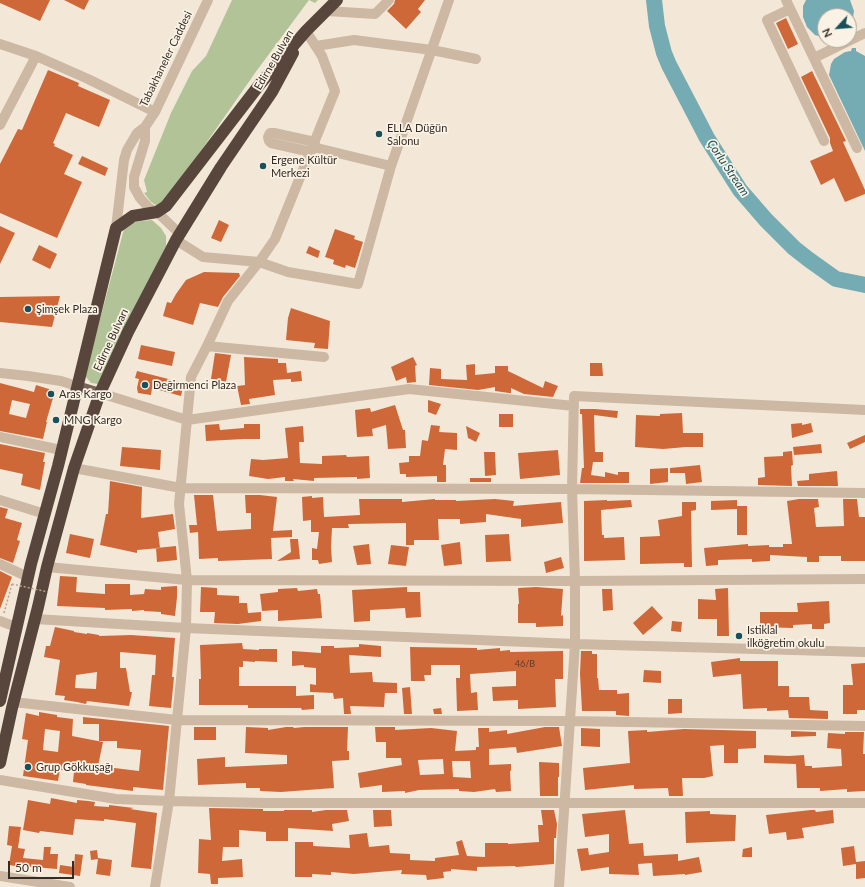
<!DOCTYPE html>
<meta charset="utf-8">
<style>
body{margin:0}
#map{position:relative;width:865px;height:887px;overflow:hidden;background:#f3e8d8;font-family:Lato,sans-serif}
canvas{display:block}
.north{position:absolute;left:817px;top:8px;width:40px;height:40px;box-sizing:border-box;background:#faf2e4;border:1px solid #aca398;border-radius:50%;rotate:244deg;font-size:11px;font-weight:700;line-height:16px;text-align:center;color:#362c26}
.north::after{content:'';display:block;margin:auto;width:14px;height:18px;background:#18515b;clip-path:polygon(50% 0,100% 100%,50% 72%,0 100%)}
.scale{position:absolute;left:8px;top:861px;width:66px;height:18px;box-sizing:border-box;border:2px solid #362c26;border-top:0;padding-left:5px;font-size:12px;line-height:14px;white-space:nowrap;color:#362c26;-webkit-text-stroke:3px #faf2e4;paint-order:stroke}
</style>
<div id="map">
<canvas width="865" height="887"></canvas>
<div class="north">N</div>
<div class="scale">50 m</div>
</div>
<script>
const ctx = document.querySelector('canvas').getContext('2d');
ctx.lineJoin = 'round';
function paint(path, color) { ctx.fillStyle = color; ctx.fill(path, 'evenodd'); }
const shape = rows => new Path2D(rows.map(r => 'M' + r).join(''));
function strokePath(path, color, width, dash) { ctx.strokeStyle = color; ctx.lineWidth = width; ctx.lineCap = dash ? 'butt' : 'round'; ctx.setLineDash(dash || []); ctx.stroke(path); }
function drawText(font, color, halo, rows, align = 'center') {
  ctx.font = font + ' Lato,sans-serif'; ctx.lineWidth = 3.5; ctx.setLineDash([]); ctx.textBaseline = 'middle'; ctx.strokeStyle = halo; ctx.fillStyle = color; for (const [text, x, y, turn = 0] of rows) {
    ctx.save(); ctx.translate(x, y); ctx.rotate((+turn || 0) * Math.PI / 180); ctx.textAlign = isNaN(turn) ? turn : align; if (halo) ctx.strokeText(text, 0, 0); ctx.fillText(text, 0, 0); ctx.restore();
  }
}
const green = shape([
 [232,0,318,0,315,3,309,0,255,73,161,208,151,202,144,193,147,192,144,180,171,113,192,71,206,56],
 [152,220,161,228,166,236,166,246,98,384,91,383,86,377,86,374,90,357,124,229,132,223,141,221]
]);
const water = shape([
 [806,0,850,0,854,11,853,17,849,27,849,16,825,16,825,38,815,35,807,27,803,17,803,6],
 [852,48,856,48,856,51,865,56,865,151,829,75,831,64,834,59,845,52,851,51]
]);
const river = shape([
 [654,0,657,26,664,53,669,65,707,138,740,190,766,220,794,248,808,259,836,279,865,285]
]);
const building = shape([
 [0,0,50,0,40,21,0,3],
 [64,0,89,0,84,10],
 [395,0,425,0,418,9,421,12,406,29,387,11,394,4],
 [786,18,798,44,788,49,776,23],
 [48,70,79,83,78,86,110,100,99,127,66,113,53,143,55,144,54,146,73,155,64,174,82,182,57,238,0,213,0,164,18,129,22,130],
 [812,71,846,141,843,142,865,190,865,194,845,202,834,178,821,185,810,161,833,151,830,143,830,138,801,77],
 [82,156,108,168,105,176,78,164],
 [219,220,229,225,221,242,211,238],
 [0,226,15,233,0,264],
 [335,229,355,236,354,239,363,242,355,268,346,265,345,268,333,264,334,260,325,257],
 [39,245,57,254,50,269,32,260],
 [309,246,320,251,318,258,306,253],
 [204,272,239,273,240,276,223,297,218,307,200,303,193,325,163,316,167,302,171,303,176,294,186,280],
 [60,296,52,327,0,322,0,297],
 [291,308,330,321,328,349,314,348,315,343,286,340,288,318],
 [141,345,175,352,172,366,138,359],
 [215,353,231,355,226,382,211,379],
 [244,357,278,359,278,363,286,363,287,373,301,371,302,381,291,382,291,379,273,380,275,395,249,399,250,404,241,405,237,386,245,385],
 [413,357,417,365,415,366,416,382,407,383,406,377,396,381,391,367],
 [590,363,602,363,603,376,590,376],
 [475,364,475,375,495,373,495,366,508,366,508,371,543,388,545,381,558,386,553,397,524,394,511,388,511,393,509,393,495,391,495,387,478,390,429,385,430,368,441,369,441,379,467,380,466,365],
 [137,371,184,383,181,396,152,388,151,395,138,393,137,388,139,379,135,378],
 [0,383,34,392,36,385,55,391,46,422,47,422,43,439,0,431],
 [12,400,30,404,26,418,9,414],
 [428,400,441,404,436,415,428,412],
 [395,405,403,430,405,430,406,448,388,449,386,425,372,429,373,436,357,437,355,410,370,408,371,412],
 [580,409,595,409,618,411,617,418,594,415,595,452,603,452,603,462,593,462,591,475,605,477,605,472,618,475,618,472,629,472,629,483,580,483,582,468,584,468,582,414,580,414],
 [682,413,683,433,703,433,703,447,686,447,663,449,635,447,636,415,660,416,660,414],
 [499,414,513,414,513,427,499,427],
 [802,423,802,425,811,423,813,432,792,438,791,424],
 [219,424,220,430,244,428,244,424,260,424,260,439,244,439,206,441,205,425],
 [431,425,440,426,439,432,457,433,457,450,445,449,443,465,446,465,446,482,437,482,437,476,406,477,406,474,400,474,399,463,409,462,409,456,420,456,422,440,428,441],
 [303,426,304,442,299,442,300,463,322,464,322,456,346,455,347,457,369,456,370,478,357,479,357,477,314,478,314,481,293,479,294,481,285,481,285,477,268,479,249,476,251,459,263,460,288,458,285,428],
 [466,426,480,433,476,442,468,438],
 [865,435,865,442,850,449,847,443],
 [0,444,45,453,43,462,45,462,40,490,21,485,23,474,0,469],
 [821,444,822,453,794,455,793,447],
 [122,447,161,450,160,470,120,466],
 [558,450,560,475,520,479,518,453],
 [792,451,793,465,791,466,792,486,758,485,758,478,765,477,764,457,783,456,783,452],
 [484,452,495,452,496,475,485,476],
 [700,465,702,482,686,484,685,473,670,473,670,468],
 [668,468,668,482,650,484,650,469],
 [837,471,838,486,798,486,797,481,809,480,809,474],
 [470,478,491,478,491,482,470,482],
 [110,481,142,487,141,518,173,514,175,529,158,532,160,548,137,550,137,553,100,545,106,514,108,514],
 [194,495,213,495,217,531,251,529,251,513,246,513,245,495,260,495,277,497,273,531,292,530,292,537,271,538,272,559,218,561,218,558,199,559,198,532,190,533,189,525,197,525],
 [312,496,312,498,323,497,324,517,360,515,359,499,402,499,402,502,435,499,435,500,456,500,456,501,495,499,514,501,513,506,561,502,563,523,521,527,521,519,486,514,486,522,460,524,460,519,438,519,439,540,414,540,414,545,406,545,406,523,348,524,349,528,332,528,331,547,332,562,319,564,318,560,312,560,312,548,317,549,319,532,311,532,311,520,303,521,302,497],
 [799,499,818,499,819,507,814,508,816,527,844,526,843,499,857,499,859,517,865,517,865,561,841,561,841,556,819,556,819,562,807,562,807,557,770,555,770,561,752,562,752,559,718,560,718,565,706,566,704,548,748,544,748,546,769,545,769,547,783,547,783,544,792,544,787,501],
 [607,500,607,501,631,500,632,507,601,510,602,535,604,535,604,538,624,537,625,560,584,561,584,501],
 [737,500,737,506,747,506,747,535,737,535,737,509,711,510,711,501],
 [682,502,696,502,696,510,691,511,692,567,684,567,684,563,640,564,640,537,660,536,658,520,682,516],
 [0,507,8,509,5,518,22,523,17,540,20,541,13,563,0,558],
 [70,534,94,539,90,558,66,553],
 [509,534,511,561,486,562,485,535],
 [290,539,298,539,300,559,277,561,291,552],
 [460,542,462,564,444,566,441,545],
 [369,544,371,564,357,565,353,546],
 [391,545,409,547,406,566,388,564],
 [176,546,177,560,157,562,156,548],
 [561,557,564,568,546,573,544,562],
 [0,571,12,577,0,609],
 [60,576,77,577,76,592,105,594,105,584,130,584,130,595,144,594,145,589,161,590,161,587,177,586,177,597,175,616,161,614,161,612,144,611,144,610,132,611,132,609,105,610,105,608,57,606],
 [201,587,217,588,217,595,239,596,239,603,247,603,248,613,261,612,261,621,238,624,214,623,215,612,200,612],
 [407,587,407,592,420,592,421,617,406,618,405,608,370,610,370,621,354,622,352,590],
 [536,587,563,589,561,616,563,615,563,626,536,627,536,623,518,623,518,604,519,604,518,588],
 [297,588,298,591,317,589,318,594,320,594,322,618,278,621,278,610,262,611,260,594,278,592,278,589],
 [728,588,729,636,717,636,717,619,698,619,698,599,716,600,715,589],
 [602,589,612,589,613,610,603,611],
 [829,601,830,623,824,624,824,629,812,629,812,624,793,625,793,628,760,627,760,612,798,612,797,603],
 [652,606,663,618,643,635,633,623],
 [672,621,682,622,681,632,671,631],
 [55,627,74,631,74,632,87,634,87,633,99,635,99,636,131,635,175,638,172,677,174,677,171,708,149,706,152,675,155,675,156,655,120,652,120,668,126,668,130,692,132,692,129,706,87,701,86,704,77,702,64,700,65,696,55,695,60,660,44,657,46,646,50,646],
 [97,672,96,689,75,688,76,675],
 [242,643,243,649,259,650,259,649,277,649,277,662,255,661,255,662,243,661,243,667,239,667,239,686,296,686,296,696,314,695,314,709,302,710,301,708,248,708,248,705,199,705,199,679,201,679,200,645],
 [359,644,381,646,381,657,349,655,350,673,372,672,373,682,397,683,397,693,385,693,384,707,350,706,351,714,344,714,343,698,334,699,333,693,310,692,310,684,316,685,316,668,304,667,304,665,292,666,292,651,321,653,321,646,334,646,334,648,359,647],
 [410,647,477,648,477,650,500,648,500,651,510,650,510,652,563,651,563,679,555,679,556,707,518,709,518,700,493,701,492,687,516,686,516,671,470,674,471,693,477,692,478,710,457,711,456,678,460,678,460,665,431,665,431,675,424,675,425,681,411,681],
 [581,651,592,651,592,654,597,654,597,678,598,678,599,690,617,690,617,694,629,693,629,716,616,715,616,711,582,711,580,674],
 [740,658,740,661,778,661,778,686,789,686,789,697,809,697,810,710,828,711,828,719,789,718,788,710,767,711,767,708,743,709,741,674,713,677,711,662],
 [865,663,865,710,857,710,857,714,843,714,843,685,853,685,851,664],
 [644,670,661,671,661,683,643,682],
 [410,687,412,714,404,714,402,688],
 [668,699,682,699,682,713,668,714],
 [441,708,442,714,434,714,433,709],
 [39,712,57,715,57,717,73,719,72,736,103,742,98,766,139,771,141,750,117,748,117,741,99,741,99,724,83,724,83,717,169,726,163,790,133,787,133,791,86,785,86,784,73,782,74,771,60,770,58,781,23,776,28,740,22,739,26,713,39,716],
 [45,729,60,731,58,752,43,750],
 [194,727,216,727,216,740,194,740],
 [246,727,268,728,268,730,286,727,293,727,294,728,304,727,348,727,347,751,349,751,349,760,332,761,334,788,281,792,260,791,260,788,246,788,246,783,198,785,197,759,225,757,225,767,287,764,287,755,245,753],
 [375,727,395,727,395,730,431,728,457,731,455,751,476,750,476,747,479,747,478,728,489,728,489,732,507,730,507,734,545,727,559,727,562,746,517,753,516,747,489,749,489,765,511,764,511,771,510,771,511,791,496,792,495,789,474,792,459,791,459,789,419,790,405,793,405,791,382,792,382,785,360,788,358,773,402,765,401,758,386,758,386,742,376,742],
 [443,759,444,774,420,775,418,760],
 [452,761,470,761,471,778,453,777],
 [581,728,600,729,600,747,581,746],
 [684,729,756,731,756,748,738,749,738,763,724,763,724,745,710,746,713,776,704,778,682,778,683,796,669,796,668,788,634,789,634,785,585,790,583,768,630,763,628,731,647,730,647,732],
 [791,731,816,732,816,736,791,737],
 [845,732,864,732,863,754,865,754,865,791,847,792,847,789,820,791,820,788,797,788,796,764,764,763,764,755,789,756,804,755,805,766,812,766,812,768,842,766,841,749,827,748,828,733,845,734],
 [539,762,559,763,559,777,558,777,558,796,540,796],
 [51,798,77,803,77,800,88,801,95,802,94,806,109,807,109,805,134,808,130,809,157,813,151,869,131,867,136,823,104,819,104,821,75,819,73,835,40,831,39,833,23,830,28,800,50,804],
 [209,808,263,809,263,811,284,811,284,810,312,810,312,812,326,810,347,810,349,821,332,824,333,831,288,828,288,841,266,841,266,832,239,830,239,847,223,847,222,861,242,859,243,877,218,878,218,884,211,884,210,874,198,873,199,839,211,840],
 [373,810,391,810,392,826,374,827],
 [541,810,554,810,557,824,556,838,554,838,554,864,516,867,515,866,477,867,477,871,451,869,451,871,443,872,444,878,427,880,426,875,401,874,402,870,354,874,331,872,331,875,312,874,312,877,295,877,295,842,313,842,313,846,350,848,349,835,367,833,369,847,389,845,390,853,410,854,410,860,435,861,435,858,459,855,456,842,462,840,467,856,485,857,485,843,508,843,508,844,539,842,538,825,543,825],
 [625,810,629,844,643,843,644,856,678,854,678,861,699,857,702,872,685,875,685,874,653,876,652,863,638,864,639,875,609,874,609,867,581,871,577,849,588,848,589,855,609,852,609,834,585,837,582,814],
 [811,810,815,810,816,812,833,810,834,823,802,828,804,838,787,840,786,832,769,834,766,815],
 [710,811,710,814,736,815,735,841,686,843,685,812],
 [9,826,21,827,18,848,25,849,23,858,43,860,44,847,51,847,50,854,58,854,57,869,22,866,22,867,9,865,12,846,7,845],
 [854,846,856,862,865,861,865,878,856,879,856,864,843,866,841,848],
 [752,847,752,857,742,857,743,849],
 [97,850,98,858,112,860,110,876,96,874,98,859,91,860,90,851],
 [75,854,83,855,80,876,59,873,60,865,74,867]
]);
const path = shape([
 [4,613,12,584]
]);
const minor = shape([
 [786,0,857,148],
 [790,9,767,20,824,141],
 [327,11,375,14,389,0],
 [0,44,36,56,88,79,155,112],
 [316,46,354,40,432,50,476,59],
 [814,58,865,33],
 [0,125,36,56],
 [145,127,145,141,134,177,134,187,140,198,149,208,157,212,180,234],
 [313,147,391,166],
 [311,152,271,143,269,141,268,137,270,133,274,133,315,142],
 [116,228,124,160,127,150,137,133,145,127,155,112,208,0],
 [176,240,203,257,259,262,288,272,358,284,391,166,449,0],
 [207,346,324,357],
 [0,373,28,376,61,381,77,386],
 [100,393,187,420,409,389,574,406],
 [0,437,61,450],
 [74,468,181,488,572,489,865,493],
 [0,500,45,514],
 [0,564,28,577],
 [47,567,187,580,575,581,865,579],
 [35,619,186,628,575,644,865,652],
 [0,621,16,627],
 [13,702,177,720,569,721,865,726],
 [0,780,116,799,169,801,267,803,865,803],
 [0,876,70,887],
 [155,887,169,801,186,628,187,580,179,504,191,377,207,346,228,301,259,262,275,239,335,91,322,56,306,31],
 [559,887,575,644,575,581,572,489,574,396,865,410]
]);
const major = shape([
 [77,386,100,393]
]);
const highway = shape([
 [0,701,31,564,58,466,116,228,133,216,157,212,166,206,260,84,306,31,337,0],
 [0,763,12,708,38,607,47,567,74,468,100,393,128,332,176,240,221,167,272,92,293,53]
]);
const pathBridge = shape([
 [12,584,48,592]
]);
const markers = [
 [379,134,4,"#18515b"],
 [263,166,4,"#18515b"],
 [28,309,4,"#18515b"],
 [145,385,4,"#18515b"],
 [51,394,4,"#18515b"],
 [56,420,4,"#18515b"],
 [739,636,4,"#18515b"],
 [28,767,4,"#18515b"]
];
const numberNames = [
 ["46/B",525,664]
];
const streetNames = [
 ["Tabakhaneler Caddesi",166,59,-64],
 ["Edirne Bulvarı",274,60,-60],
 ["Edirne Bulvarı",111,340,-65]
];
const poiNames = [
 ["ELLA Düğün",387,128],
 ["Salonu",387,141],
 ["Ergene Kültür",271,160],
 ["Merkezi",271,173],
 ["Şimşek Plaza",36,309],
 ["Değirmenci Plaza",153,385],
 ["Aras Kargo",59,394],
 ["MNG Kargo",64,420],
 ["Istiklal",747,630],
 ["ilköğretim okulu",747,643],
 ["Grup Gökkuşağı",36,767]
];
const waterNames = [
 ["Çorlu Stream",728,168,56]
];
paint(green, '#b1c397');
paint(water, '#75abb2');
strokePath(river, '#75abb2', 16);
paint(building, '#cf6839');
strokePath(path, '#b8a28d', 1.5, [2, 2]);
strokePath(minor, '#ccb8a3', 10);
strokePath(major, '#796455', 10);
strokePath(highway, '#58463c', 12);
strokePath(pathBridge, '#b8a28d', 1.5, [2, 2]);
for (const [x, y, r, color] of markers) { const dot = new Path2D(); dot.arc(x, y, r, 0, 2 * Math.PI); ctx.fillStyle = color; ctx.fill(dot); strokePath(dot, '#faf2e4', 1.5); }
drawText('9px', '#5c3b2b', null, numberNames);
drawText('11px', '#362c26', '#faf2e4', streetNames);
drawText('11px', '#362c26', '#faf2e4', poiNames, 'left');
drawText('italic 12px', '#18515b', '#faf2e4', waterNames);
</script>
